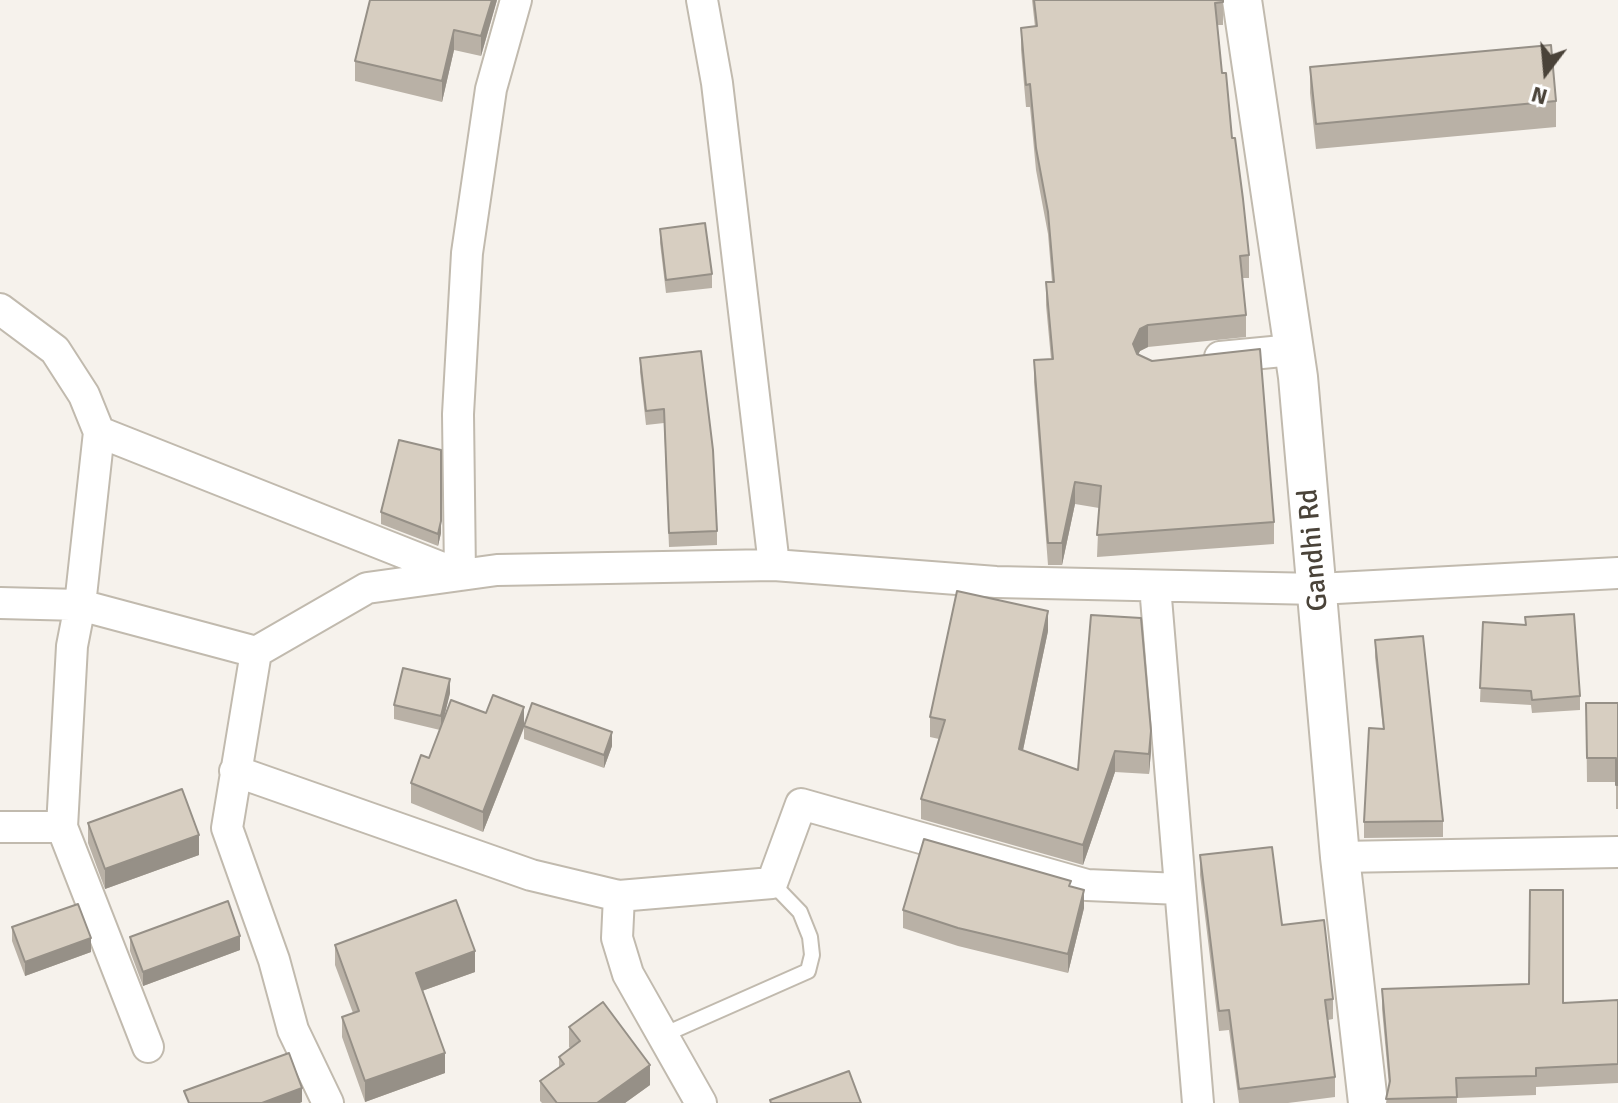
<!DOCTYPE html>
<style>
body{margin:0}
#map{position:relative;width:1618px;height:1103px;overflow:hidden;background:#f6f2ec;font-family:Signika,sans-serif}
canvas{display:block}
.north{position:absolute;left:1506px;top:32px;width:80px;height:80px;-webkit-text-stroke:6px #fff;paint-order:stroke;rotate:196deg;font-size:22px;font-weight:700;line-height:32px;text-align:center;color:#4a4339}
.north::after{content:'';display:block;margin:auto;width:28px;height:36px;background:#4a4339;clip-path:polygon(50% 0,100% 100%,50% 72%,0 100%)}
</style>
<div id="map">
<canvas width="1618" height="1103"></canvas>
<div class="north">N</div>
</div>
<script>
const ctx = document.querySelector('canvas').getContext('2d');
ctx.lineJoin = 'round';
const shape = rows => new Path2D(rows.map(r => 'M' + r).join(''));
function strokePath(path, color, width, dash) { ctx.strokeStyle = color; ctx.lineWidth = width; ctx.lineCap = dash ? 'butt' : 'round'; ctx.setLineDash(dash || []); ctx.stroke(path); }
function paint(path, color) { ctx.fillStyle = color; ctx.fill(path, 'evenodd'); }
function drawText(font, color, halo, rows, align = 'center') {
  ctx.font = font + ' Signika,sans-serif'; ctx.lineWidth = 8; ctx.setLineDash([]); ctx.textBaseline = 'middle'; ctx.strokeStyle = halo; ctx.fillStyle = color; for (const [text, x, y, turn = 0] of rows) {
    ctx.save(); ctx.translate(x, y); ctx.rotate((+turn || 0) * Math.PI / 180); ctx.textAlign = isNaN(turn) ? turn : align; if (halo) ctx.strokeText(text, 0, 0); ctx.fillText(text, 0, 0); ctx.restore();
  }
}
const service = shape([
 [661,1036,808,971,812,955,810,937,800,912,772,883]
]);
const minor = shape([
 [702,0,717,83,774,565],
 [0,309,55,350,84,395,99,432,80,605,72,646,62,827,148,1047],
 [1220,357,1293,350],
 [99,432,460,575,458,414,467,253,491,89,516,0],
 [1155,586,1198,1103],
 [0,603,80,605,256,652],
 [235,771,531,875,619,896,772,883,801,804,1087,885,1180,889],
 [0,827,62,827],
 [1340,857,1618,852],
 [619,896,617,938,628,974,701,1103],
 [328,1103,293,1030,274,960,227,828,256,652,367,588,497,570,774,565,996,582,1318,589,1618,573]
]);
const tertiary = shape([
 [1242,0,1298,377,1340,857,1368,1103]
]);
const wall = shape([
 [497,0,481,56,454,50,442,102,355,81,355,61],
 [1032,0,1223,0,1223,25,1217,25,1222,73,1249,255,1249,278,1243,278,1246,315,1246,337,1148,347,1140,351,1138,354,1274,522,1274,544,1097,557,1099,508,1075,504,1062,565,1048,565,1034,382,1034,360,1051,359,1046,305,1046,282,1052,282,1048,234,1036,170,1030,107,1026,107,1021,50,1021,28,1035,27],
 [1310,67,1556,101,1556,127,1316,149,1310,93],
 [660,229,712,274,712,288,666,293,660,243],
 [701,351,717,531,717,545,669,547,664,423,646,425,640,372,640,358],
 [381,512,441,533,438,546,381,524],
 [1091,615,1151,751,1149,774,1115,772,1083,865,921,819,921,799,939,739,930,737,930,717,1048,631,1023,750,1078,770],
 [1483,622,1580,696,1580,710,1532,713,1531,705,1480,702],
 [1375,640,1443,821,1443,837,1364,838,1364,822,1383,729,1375,657],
 [450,693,442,724,486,713,524,724,612,746,604,768,524,739,524,728,483,832,411,803,411,783,429,758,440,730,394,719,394,705],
 [1586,703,1618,703,1618,809,1616,809,1616,782,1587,782],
 [88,823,199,855,105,889,88,843],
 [1200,855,1333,999,1333,1019,1328,1020,1335,1077,1335,1097,1288,1103,1239,1103,1229,1030,1219,1031,1200,875],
 [1071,887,1084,908,1068,973,958,946,903,928,903,910],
 [12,927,91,952,25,976,12,941],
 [130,937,240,950,143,986,130,951],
 [335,945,475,972,422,991,445,1073,365,1102,342,1037,342,1017,353,1013,335,965],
 [1382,989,1563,1003,1618,1000,1618,1083,1536,1087,1536,1095,1457,1098,1457,1103,1386,1103,1389,1086,1382,1009],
 [569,1027,650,1085,625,1103,542,1103,540,1101,540,1081,559,1067,559,1057,570,1048,569,1047]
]);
const shadedWall = shape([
 [492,0,497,0,481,56,481,36],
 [454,30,454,50,442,102,442,81],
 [1148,325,1148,347,1140,351,1133,366,1133,344,1140,329],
 [1075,482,1075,504,1062,565,1062,543],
 [441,521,441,533,438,546,438,534],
 [1048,611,1048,631,1019,769,1019,749],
 [450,679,450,693,441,730,441,716],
 [524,707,524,727,483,832,483,812],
 [1151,731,1151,751,1149,774,1149,754],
 [612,732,612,746,604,768,604,755],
 [1115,751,1115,772,1083,865,1083,845],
 [199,835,199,855,105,889,105,869],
 [1084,890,1084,908,1068,973,1068,954],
 [240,936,240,950,143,986,143,972],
 [91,938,91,952,25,976,25,962],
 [475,951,475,972,416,993,416,973],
 [445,1053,445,1073,365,1102,365,1081],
 [650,1065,650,1085,625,1103,597,1103],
 [302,1088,302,1102,300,1103,262,1103]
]);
const building = shape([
 [370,0,492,0,481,36,454,30,442,81,355,61,370,0],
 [1034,0,1223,0,1223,2,1215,3,1222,73,1226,73,1232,138,1235,138,1243,199,1249,255,1240,256,1246,315,1148,325,1140,329,1133,344,1137,354,1152,361,1260,349,1274,522,1097,535,1101,486,1075,482,1062,543,1048,543,1034,360,1053,359,1046,282,1054,282,1048,212,1036,148,1030,84,1026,85,1021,28,1037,26,1034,0],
 [1551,45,1556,101,1316,124,1310,67,1551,45],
 [705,223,712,274,666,280,660,229,705,223],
 [701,351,713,450,717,531,669,533,664,409,646,411,640,358,701,351],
 [399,440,441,450,441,521,438,534,381,512,399,440],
 [957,591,1048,611,1019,749,1078,770,1091,615,1141,618,1151,731,1149,754,1115,751,1083,845,921,799,945,720,930,717,957,591],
 [1574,614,1580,696,1532,700,1531,691,1480,688,1483,622,1526,625,1525,617,1574,614],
 [1423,636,1443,821,1364,822,1369,728,1384,729,1375,640,1423,636],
 [403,668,450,679,441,716,394,705,403,668],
 [493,695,524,707,483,812,411,783,421,755,429,758,451,700,486,713,493,695],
 [532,703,612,732,604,755,524,726,532,703],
 [1586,703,1618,703,1618,785,1616,785,1616,758,1587,758,1586,703],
 [182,789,199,835,105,869,88,823,182,789],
 [924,839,1071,881,1069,886,1084,890,1068,954,958,928,903,910,924,839],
 [1272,847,1282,925,1324,920,1333,999,1325,1000,1335,1077,1239,1089,1229,1010,1219,1011,1200,855,1272,847],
 [1530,890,1563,890,1563,1003,1618,1000,1618,1064,1536,1068,1536,1076,1456,1078,1457,1097,1386,1099,1390,1081,1382,989,1529,984,1530,890],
 [456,900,475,951,416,973,445,1053,365,1081,342,1017,359,1011,335,945,456,900],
 [228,901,240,936,143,972,130,937,228,901],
 [78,904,91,938,25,962,12,927,78,904],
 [603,1002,650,1065,597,1103,557,1103,540,1081,564,1064,559,1057,580,1041,569,1027,603,1002],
 [289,1053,302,1088,262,1103,189,1103,184,1091,289,1053],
 [849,1071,861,1103,771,1103,770,1100,849,1071]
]);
const streetNames = [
 ["Gandhi Rd",1314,550,-95]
];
strokePath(service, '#c1baae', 18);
strokePath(minor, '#c1baae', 34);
strokePath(tertiary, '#c1baae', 42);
strokePath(service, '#fff', 14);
strokePath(minor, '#fff', 30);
strokePath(tertiary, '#fff', 38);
paint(wall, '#b9b1a6');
paint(shadedWall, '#969087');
paint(building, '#d7cec1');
strokePath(building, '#969087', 2);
drawText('28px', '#4a4339', '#fff', streetNames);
</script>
